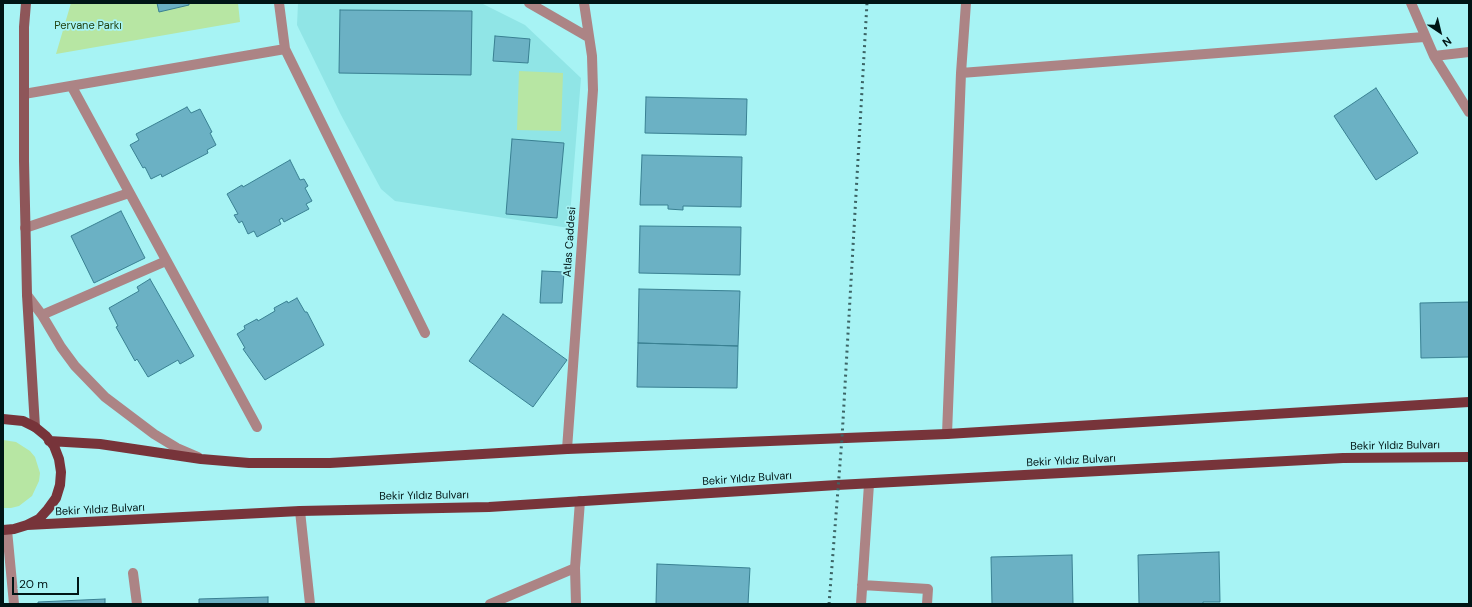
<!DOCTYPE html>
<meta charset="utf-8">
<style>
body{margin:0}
#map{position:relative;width:1472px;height:607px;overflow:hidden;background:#a7f3f4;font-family:"DM Sans",sans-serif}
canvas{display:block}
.frame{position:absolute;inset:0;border:4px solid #001515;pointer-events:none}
.north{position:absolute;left:1420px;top:12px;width:40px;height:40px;-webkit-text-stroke:3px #a7f3f4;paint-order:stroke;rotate:145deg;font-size:11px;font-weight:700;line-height:16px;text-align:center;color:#001515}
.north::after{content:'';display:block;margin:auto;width:14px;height:18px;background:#001515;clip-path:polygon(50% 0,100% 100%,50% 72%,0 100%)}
.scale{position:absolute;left:12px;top:577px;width:67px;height:18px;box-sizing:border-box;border:2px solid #001515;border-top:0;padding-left:5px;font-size:12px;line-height:14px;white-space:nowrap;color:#001515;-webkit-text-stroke:3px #a7f3f4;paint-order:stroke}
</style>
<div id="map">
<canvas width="1472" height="607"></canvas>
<div class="frame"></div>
<div class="north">N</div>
<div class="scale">20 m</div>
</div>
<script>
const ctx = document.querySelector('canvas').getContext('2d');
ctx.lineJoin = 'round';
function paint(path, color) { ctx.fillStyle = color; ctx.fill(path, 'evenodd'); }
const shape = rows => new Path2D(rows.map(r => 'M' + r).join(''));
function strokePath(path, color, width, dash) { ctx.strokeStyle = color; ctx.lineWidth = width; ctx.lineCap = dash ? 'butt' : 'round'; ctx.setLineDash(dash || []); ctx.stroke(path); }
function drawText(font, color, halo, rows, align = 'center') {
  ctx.font = font + ' "DM Sans",sans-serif'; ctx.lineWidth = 3.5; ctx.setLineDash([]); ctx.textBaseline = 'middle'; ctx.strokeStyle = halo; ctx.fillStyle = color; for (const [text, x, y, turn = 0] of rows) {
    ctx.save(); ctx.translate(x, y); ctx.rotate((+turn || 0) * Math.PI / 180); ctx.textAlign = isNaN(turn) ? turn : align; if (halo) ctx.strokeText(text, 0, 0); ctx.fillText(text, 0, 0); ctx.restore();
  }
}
const built = shape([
 [298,3,481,3,525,25,581,78,569,228,395,201,381,189,341,115,297,25]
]);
const green = shape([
 [71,3,238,3,240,22,56,54],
 [519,71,563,73,561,131,517,130],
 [3,440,16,442,30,451,35,457,40,473,39,481,32,496,19,506,11,508,3,508]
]);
const building = shape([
 [157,3,189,3,189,5,159,12,157,3],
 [340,10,472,11,471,75,339,73,340,10],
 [495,36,530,39,528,63,493,61,495,36],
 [1376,88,1418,153,1376,180,1334,116,1376,88],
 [646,97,747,99,746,135,645,133,646,97],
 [187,107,191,113,200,109,212,132,210,133,216,145,207,150,208,153,162,177,161,174,151,179,145,167,143,168,130,145,139,140,136,134,187,107],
 [512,139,564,143,557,218,506,214,512,139],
 [642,155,742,157,741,207,683,206,683,210,668,209,668,205,640,205,642,155],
 [290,160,300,180,304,179,308,186,305,188,312,201,306,204,309,209,284,222,282,218,279,220,281,224,257,237,254,231,248,234,242,221,239,223,234,215,238,214,227,194,242,185,243,187,290,160],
 [121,211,145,258,94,283,71,236,121,211],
 [640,226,741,227,740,275,639,273,640,226],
 [542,271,564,272,562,303,540,303,542,271],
 [150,279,194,356,180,364,178,360,148,377,137,359,135,361,116,327,118,326,109,308,139,291,137,287,150,279],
 [639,289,740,291,738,346,638,343,639,289],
 [297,298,305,312,307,312,324,345,265,380,243,349,245,348,237,334,245,329,244,326,257,319,258,321,275,311,274,308,287,301,288,303,297,298],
 [1469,302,1469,357,1421,358,1420,303,1469,302],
 [503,314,567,360,533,407,469,361,503,314],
 [638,343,738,346,737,388,637,387,638,343],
 [1219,552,1220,602,1203,602,1203,604,1139,604,1138,555,1219,552],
 [1072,555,1073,604,992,604,991,557,1072,555],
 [657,564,750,568,748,604,656,604,657,564],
 [268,597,268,604,199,604,199,599,268,597],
 [105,599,105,604,38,604,38,602,105,599]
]);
const service = shape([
 [133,573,137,604]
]);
const minor = shape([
 [279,3,285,49,425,333],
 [529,3,588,37],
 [1411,3,1434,56,1469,112],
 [1434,56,1469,52],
 [961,73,1424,37],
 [72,87,257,427],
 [24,94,285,49],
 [25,228,129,193],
 [27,295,42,315,61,347,75,366,105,397,154,434,177,448,198,457],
 [42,315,166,261],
 [947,434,961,73,966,3],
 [567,449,593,90,592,56,584,3],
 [300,511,310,604],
 [7,530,14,604],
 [862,585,928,589,927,604],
 [490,604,575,568],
 [861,604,869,484]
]);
const tertiary = shape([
 [576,604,575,568,580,501]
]);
const secondary = shape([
 [26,3,24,27,24,161,27,295,35,427]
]);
const primary = shape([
 [3,419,23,421,35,427,46,436,54,446,59,459,61,472,60,485,56,498,48,509,39,519,27,525,14,529,3,530],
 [49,441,100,444,201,459,249,463,330,463,567,449,947,434,1469,402],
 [27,525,300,511,489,507,837,485,1343,458,1469,457]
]);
const rail = shape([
 [829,604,842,438,867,3]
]);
const parkNames = [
 ["Pervane Parkı",88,26]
];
const streetNames = [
 ["Atlas Caddesi",570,242,-86],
 ["Bekir Yıldız Bulvarı",1395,446,-1],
 ["Bekir Yıldız Bulvarı",1071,461,-3],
 ["Bekir Yıldız Bulvarı",747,479,-4],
 ["Bekir Yıldız Bulvarı",424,496,-1],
 ["Bekir Yıldız Bulvarı",100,510,-3]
];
paint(built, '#90e5e6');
paint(green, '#b7e6a3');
paint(building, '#6bb1c4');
strokePath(building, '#398092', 1);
strokePath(service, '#ac8485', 10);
strokePath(minor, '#ac8485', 10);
strokePath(tertiary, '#ac8485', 10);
strokePath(secondary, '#8e5659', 10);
strokePath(primary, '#77343a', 10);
strokePath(rail, '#3c6465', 3, [2, 4]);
drawText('11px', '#1f3f0e', '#a7f3f4', parkNames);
drawText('11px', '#001515', '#a7f3f4', streetNames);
</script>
